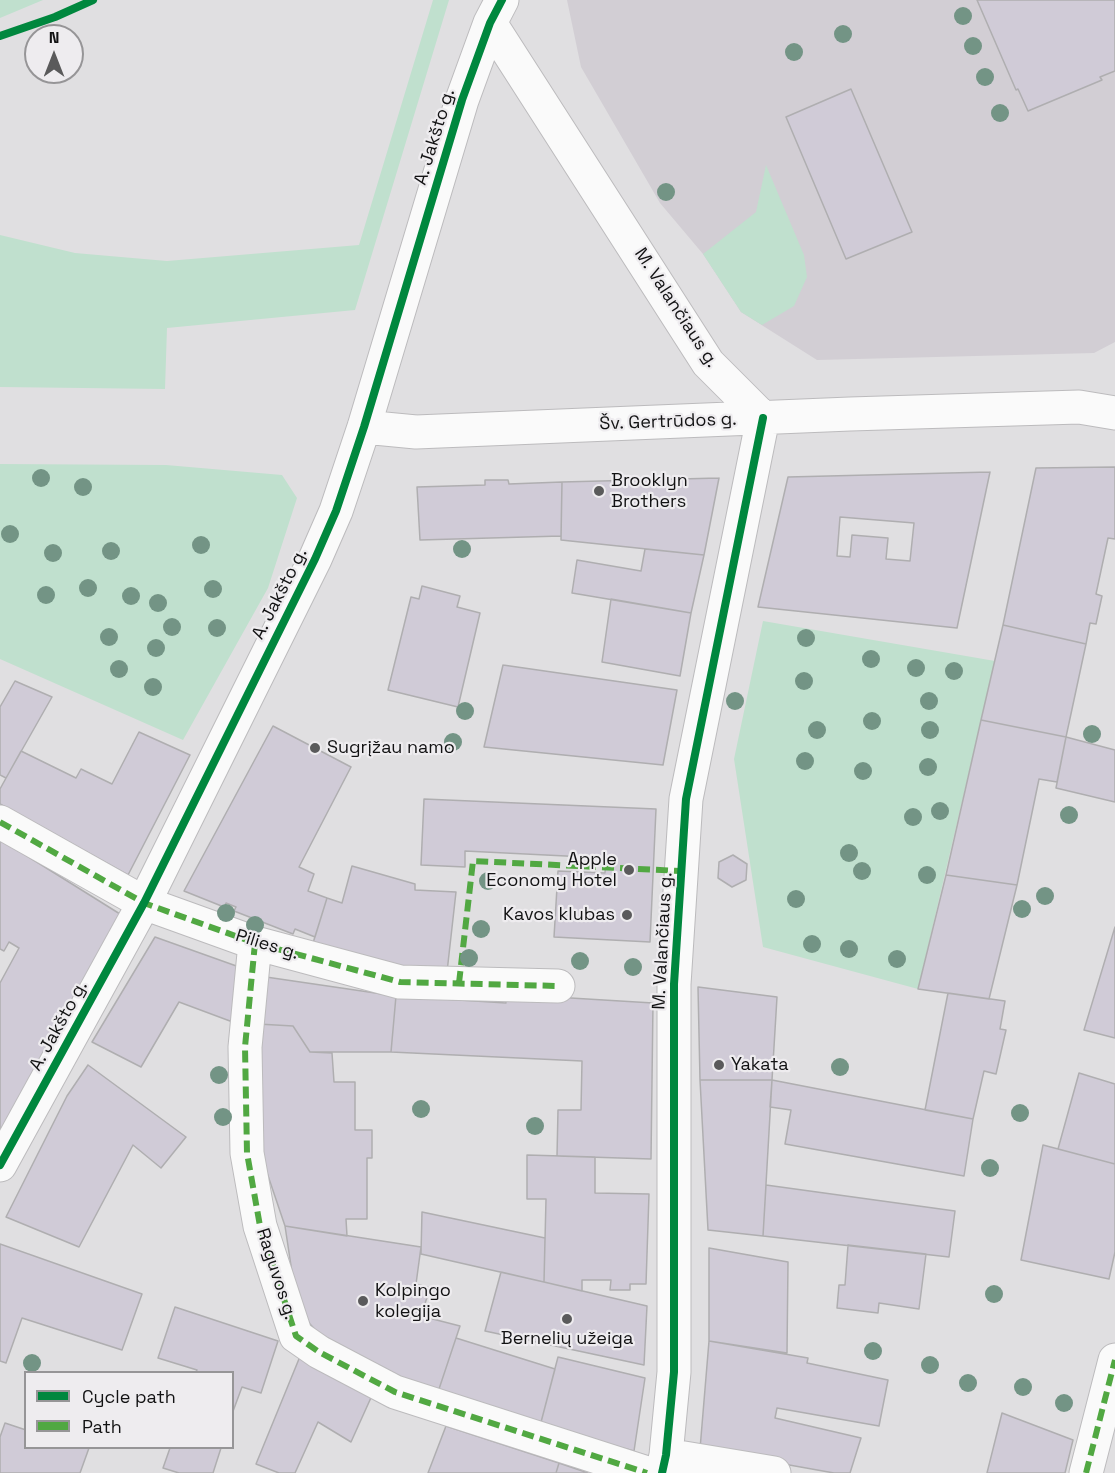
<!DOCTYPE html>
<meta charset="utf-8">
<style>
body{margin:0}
#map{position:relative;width:1115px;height:1473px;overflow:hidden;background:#e0dfe1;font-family:"Space Grotesk",sans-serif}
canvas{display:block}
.legend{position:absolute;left:24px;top:1371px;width:210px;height:78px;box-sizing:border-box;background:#eeecef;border:2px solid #969597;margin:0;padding:8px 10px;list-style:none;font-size:18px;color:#121213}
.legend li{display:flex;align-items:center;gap:12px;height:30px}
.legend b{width:30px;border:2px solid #969597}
.north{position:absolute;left:24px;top:24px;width:60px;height:60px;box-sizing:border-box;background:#eeecef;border:2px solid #969597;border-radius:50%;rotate:0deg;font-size:16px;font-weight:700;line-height:24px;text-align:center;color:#121213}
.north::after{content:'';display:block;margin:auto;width:21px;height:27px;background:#5a5a5b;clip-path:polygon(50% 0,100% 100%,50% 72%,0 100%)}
</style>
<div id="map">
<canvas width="1115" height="1473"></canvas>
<ul class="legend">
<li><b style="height:8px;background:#00873e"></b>Cycle path</li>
<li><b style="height:8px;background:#51a842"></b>Path</li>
</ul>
<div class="north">N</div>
</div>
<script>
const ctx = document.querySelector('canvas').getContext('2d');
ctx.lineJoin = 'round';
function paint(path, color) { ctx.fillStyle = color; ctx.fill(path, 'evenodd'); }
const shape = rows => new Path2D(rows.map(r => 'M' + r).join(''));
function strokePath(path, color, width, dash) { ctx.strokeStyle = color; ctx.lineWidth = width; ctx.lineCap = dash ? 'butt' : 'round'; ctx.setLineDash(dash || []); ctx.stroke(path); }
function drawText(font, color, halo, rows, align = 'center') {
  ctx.font = font + ' "Space Grotesk",sans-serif'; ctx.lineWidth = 4.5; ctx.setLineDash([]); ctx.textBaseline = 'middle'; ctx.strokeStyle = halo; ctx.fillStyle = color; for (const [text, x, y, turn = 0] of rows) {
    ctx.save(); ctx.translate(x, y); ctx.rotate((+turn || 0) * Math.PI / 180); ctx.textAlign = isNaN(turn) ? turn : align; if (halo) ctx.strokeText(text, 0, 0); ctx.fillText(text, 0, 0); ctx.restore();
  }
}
const built = shape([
 [567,0,1115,0,1115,342,1094,353,817,360,741,312,703,254,660,203,581,67]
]);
const green = shape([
 [0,0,43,0,0,18],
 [433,0,449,0,355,310,167,328,165,389,0,387,0,235,75,253,167,261,359,245],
 [766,165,804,255,807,277,794,306,762,325,741,312,703,254,756,212],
 [0,464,166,465,282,475,297,498,268,588,183,740,0,659],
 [763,621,995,661,918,989,763,947,734,759]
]);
const building = shape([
 [977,0,1115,0,1115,71,1100,77,1102,80,1028,111,1018,89,1016,90,977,0],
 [851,89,912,232,846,259,786,117,851,89],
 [1115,467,1115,539,1108,538,1096,594,1102,596,1096,624,1090,623,1086,644,1003,625,1036,468,1115,467],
 [990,472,957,628,758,607,788,477,990,472],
 [840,517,914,523,910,561,886,559,888,538,852,535,850,557,837,556,840,517],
 [719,478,704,555,561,540,562,482,719,478],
 [485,480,508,480,509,484,562,482,561,536,420,540,417,487,485,485,485,480],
 [645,549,704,555,691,613,572,593,577,560,641,571,645,549],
 [422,586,460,596,457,607,480,613,458,707,388,690,411,597,419,599,422,586],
 [611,599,691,613,680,676,602,662,611,599],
 [1003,625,1086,644,1066,737,981,720,1003,625],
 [503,665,677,690,663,765,484,747,503,665],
 [15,681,52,697,6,778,0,775,0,707,15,681],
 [981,720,1066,737,1057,782,1039,779,1017,885,946,875,981,720],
 [273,726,351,767,299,867,314,874,308,891,327,898,315,937,295,929,293,934,234,911,236,907,226,903,224,907,184,891,273,726],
 [139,732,190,755,128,875,0,804,0,789,21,751,76,778,81,769,112,784,139,732],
 [1066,737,1115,750,1115,802,1056,788,1066,737],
 [424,799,656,809,650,942,554,937,558,871,605,873,606,858,465,851,465,867,421,865,424,799],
 [0,839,120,914,0,1134,0,983,19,948,9,942,4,951,0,949,0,839],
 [733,855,747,864,746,880,732,887,718,878,719,862,733,855],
 [352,866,415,884,415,890,456,892,447,972,402,971,313,943,327,898,342,903,352,866],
 [946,875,1017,885,989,999,918,989,946,875],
 [1115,927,1115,1038,1084,1030,1115,927],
 [155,937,242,968,238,1024,179,1002,141,1067,92,1042,155,937],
 [266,977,396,996,391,1052,310,1052,293,1026,258,1024,266,977],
 [698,987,777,997,772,1080,700,1080,698,987],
 [948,993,1005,1001,1000,1029,1006,1030,996,1074,984,1071,973,1119,925,1110,948,993],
 [505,994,653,1003,651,1159,557,1156,558,1110,581,1110,582,1061,391,1052,396,996,506,1003,505,994],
 [258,1024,293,1026,310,1052,332,1053,334,1082,355,1082,355,1130,372,1130,372,1158,367,1158,367,1219,346,1219,347,1236,285,1226,261,1155,258,1024],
 [88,1065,186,1137,161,1168,133,1145,79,1247,6,1217,67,1096,88,1065],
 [1079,1073,1115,1084,1115,1164,1058,1149,1079,1073],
 [700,1080,772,1080,763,1236,708,1230,700,1080],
 [772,1080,973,1119,964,1176,785,1144,791,1110,770,1107,772,1080],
 [1043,1145,1115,1164,1115,1252,1109,1279,1021,1260,1043,1145],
 [527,1155,595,1157,595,1193,649,1194,646,1284,630,1284,630,1290,610,1290,611,1280,582,1280,582,1291,544,1282,546,1199,527,1199,527,1155],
 [766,1185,955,1211,949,1257,763,1236,766,1185],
 [422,1212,545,1238,544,1282,421,1254,422,1212],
 [285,1226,421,1247,416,1284,430,1288,421,1316,460,1326,438,1392,402,1378,318,1333,310,1324,304,1315,293,1279,285,1226],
 [0,1244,142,1294,122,1350,22,1318,6,1363,0,1361,0,1244],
 [848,1245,926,1254,919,1309,879,1303,878,1313,837,1308,839,1285,845,1285,848,1245],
 [709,1248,788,1262,787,1353,709,1341,709,1248],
 [501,1272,647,1306,644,1365,485,1331,501,1272],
 [175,1307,278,1341,261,1393,242,1387,232,1414,232,1372,196,1372,197,1370,158,1358,175,1307],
 [456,1338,555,1369,540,1426,438,1392,456,1338],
 [709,1341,808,1358,807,1363,888,1380,879,1426,777,1408,775,1418,861,1438,850,1473,834,1473,700,1449,709,1341],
 [301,1354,374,1391,351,1442,318,1422,295,1473,279,1473,256,1464,301,1354],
 [558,1357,645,1378,634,1451,540,1426,558,1357],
 [1002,1413,1073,1440,1065,1473,987,1473,1002,1413],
 [5,1423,26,1430,26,1448,89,1448,80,1473,0,1473,0,1437,5,1423],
 [446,1426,559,1463,556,1473,428,1473,446,1426],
 [170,1448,221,1448,213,1473,179,1473,163,1468,170,1448],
 [559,1463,588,1473,556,1473,559,1463]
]);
const minor = shape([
 [490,23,708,363,763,418],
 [364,427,416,432,850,414,1079,407,1115,413],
 [0,822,144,903,255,943,400,982,558,986],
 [255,943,245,1047,247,1153,260,1226,296,1336,319,1352,395,1392,647,1473],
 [0,1165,144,903,315,559,336,511,364,427,462,100,490,23,502,0],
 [666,1455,774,1473],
 [662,1473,666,1455,674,1372,674,984,686,799,763,418],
 [1086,1473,1115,1360]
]);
const quiet = shape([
 [0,822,144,903,255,943,400,982,558,986],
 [255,943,245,1047,247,1153,260,1226,296,1336,319,1352,395,1392,647,1473],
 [459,983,473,861,681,871],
 [1086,1473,1115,1360]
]);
const cycleway = shape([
 [0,36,55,17,93,0],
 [0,1165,144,903,315,559,336,511,364,427,462,100,490,23,502,0],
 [662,1473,666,1455,674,1372,674,984,686,799,763,418]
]);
const trees = [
 [963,16],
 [843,34],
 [973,46],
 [794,52],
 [985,77],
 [1000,113],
 [666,192],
 [41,478],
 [83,487],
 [10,534],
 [201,545],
 [462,549],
 [111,551],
 [53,553],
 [88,588],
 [213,589],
 [46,595],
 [131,596],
 [158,603],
 [172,627],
 [217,628],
 [109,637],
 [806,638],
 [156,648],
 [871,659],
 [916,668],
 [119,669],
 [954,671],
 [804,681],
 [153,687],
 [735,701],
 [929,701],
 [465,711],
 [872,721],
 [817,730],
 [930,730],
 [1092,734],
 [453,742],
 [805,761],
 [928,767],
 [863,771],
 [940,811],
 [1069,815],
 [913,817],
 [849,853],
 [862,871],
 [927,875],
 [488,881],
 [1045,896],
 [796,899],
 [1022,909],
 [226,913],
 [255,925],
 [481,929],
 [812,944],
 [849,949],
 [469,958],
 [897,959],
 [580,961],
 [633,967],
 [840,1067],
 [219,1075],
 [421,1109],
 [1020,1113],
 [223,1117],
 [535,1126],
 [990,1168],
 [994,1294],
 [873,1351],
 [32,1363],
 [930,1365],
 [968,1383],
 [1023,1387],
 [1064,1403]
];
const markers = [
 [599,491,6,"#5a5a5b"],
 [315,748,6,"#5a5a5b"],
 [629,870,6,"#5a5a5b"],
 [627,915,6,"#5a5a5b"],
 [719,1065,6,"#5a5a5b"],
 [363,1301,6,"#5a5a5b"],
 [567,1319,6,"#5a5a5b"]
];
const streetNames = [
 ["A. Jakšto g.",435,137,-73],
 ["M. Valančiaus g.",676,308,57],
 ["Šv. Gertrūdos g.",668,422,-2],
 ["A. Jakšto g.",280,594,-63],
 ["M. Valančiaus g.",663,941,-87],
 ["Pilies g.",267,945,17],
 ["A. Jakšto g.",59,1026,-61],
 ["Raguvos g.",276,1274,72]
];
const poiNames = [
 ["Brooklyn",611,481],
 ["Brothers",611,502],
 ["Sugrįžau namo",327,748],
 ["Apple",617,860,"right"],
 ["Economy Hotel",617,881,"right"],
 ["Kavos klubas",615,915,"right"],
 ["Yakata",731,1065],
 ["Kolpingo",375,1291],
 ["kolegija",375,1312],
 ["Bernelių užeiga",567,1339,"center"]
];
paint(built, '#d2ced4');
paint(green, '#c0e0ce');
paint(building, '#d0cbd7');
strokePath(building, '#afaeb0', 1.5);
strokePath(minor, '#bcbbbd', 35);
strokePath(minor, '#fafafa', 33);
strokePath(quiet, '#51a842', 6, [12, 6]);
strokePath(cycleway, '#00873e', 8);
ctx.fillStyle = '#739485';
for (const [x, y] of trees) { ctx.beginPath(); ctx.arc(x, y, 9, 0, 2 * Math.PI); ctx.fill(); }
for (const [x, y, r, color] of markers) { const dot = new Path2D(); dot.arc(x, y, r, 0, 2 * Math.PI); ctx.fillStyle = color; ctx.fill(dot); strokePath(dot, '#eeecef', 2); }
drawText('18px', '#121213', '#eeecef', streetNames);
drawText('18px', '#121213', '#eeecef', poiNames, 'left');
</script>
